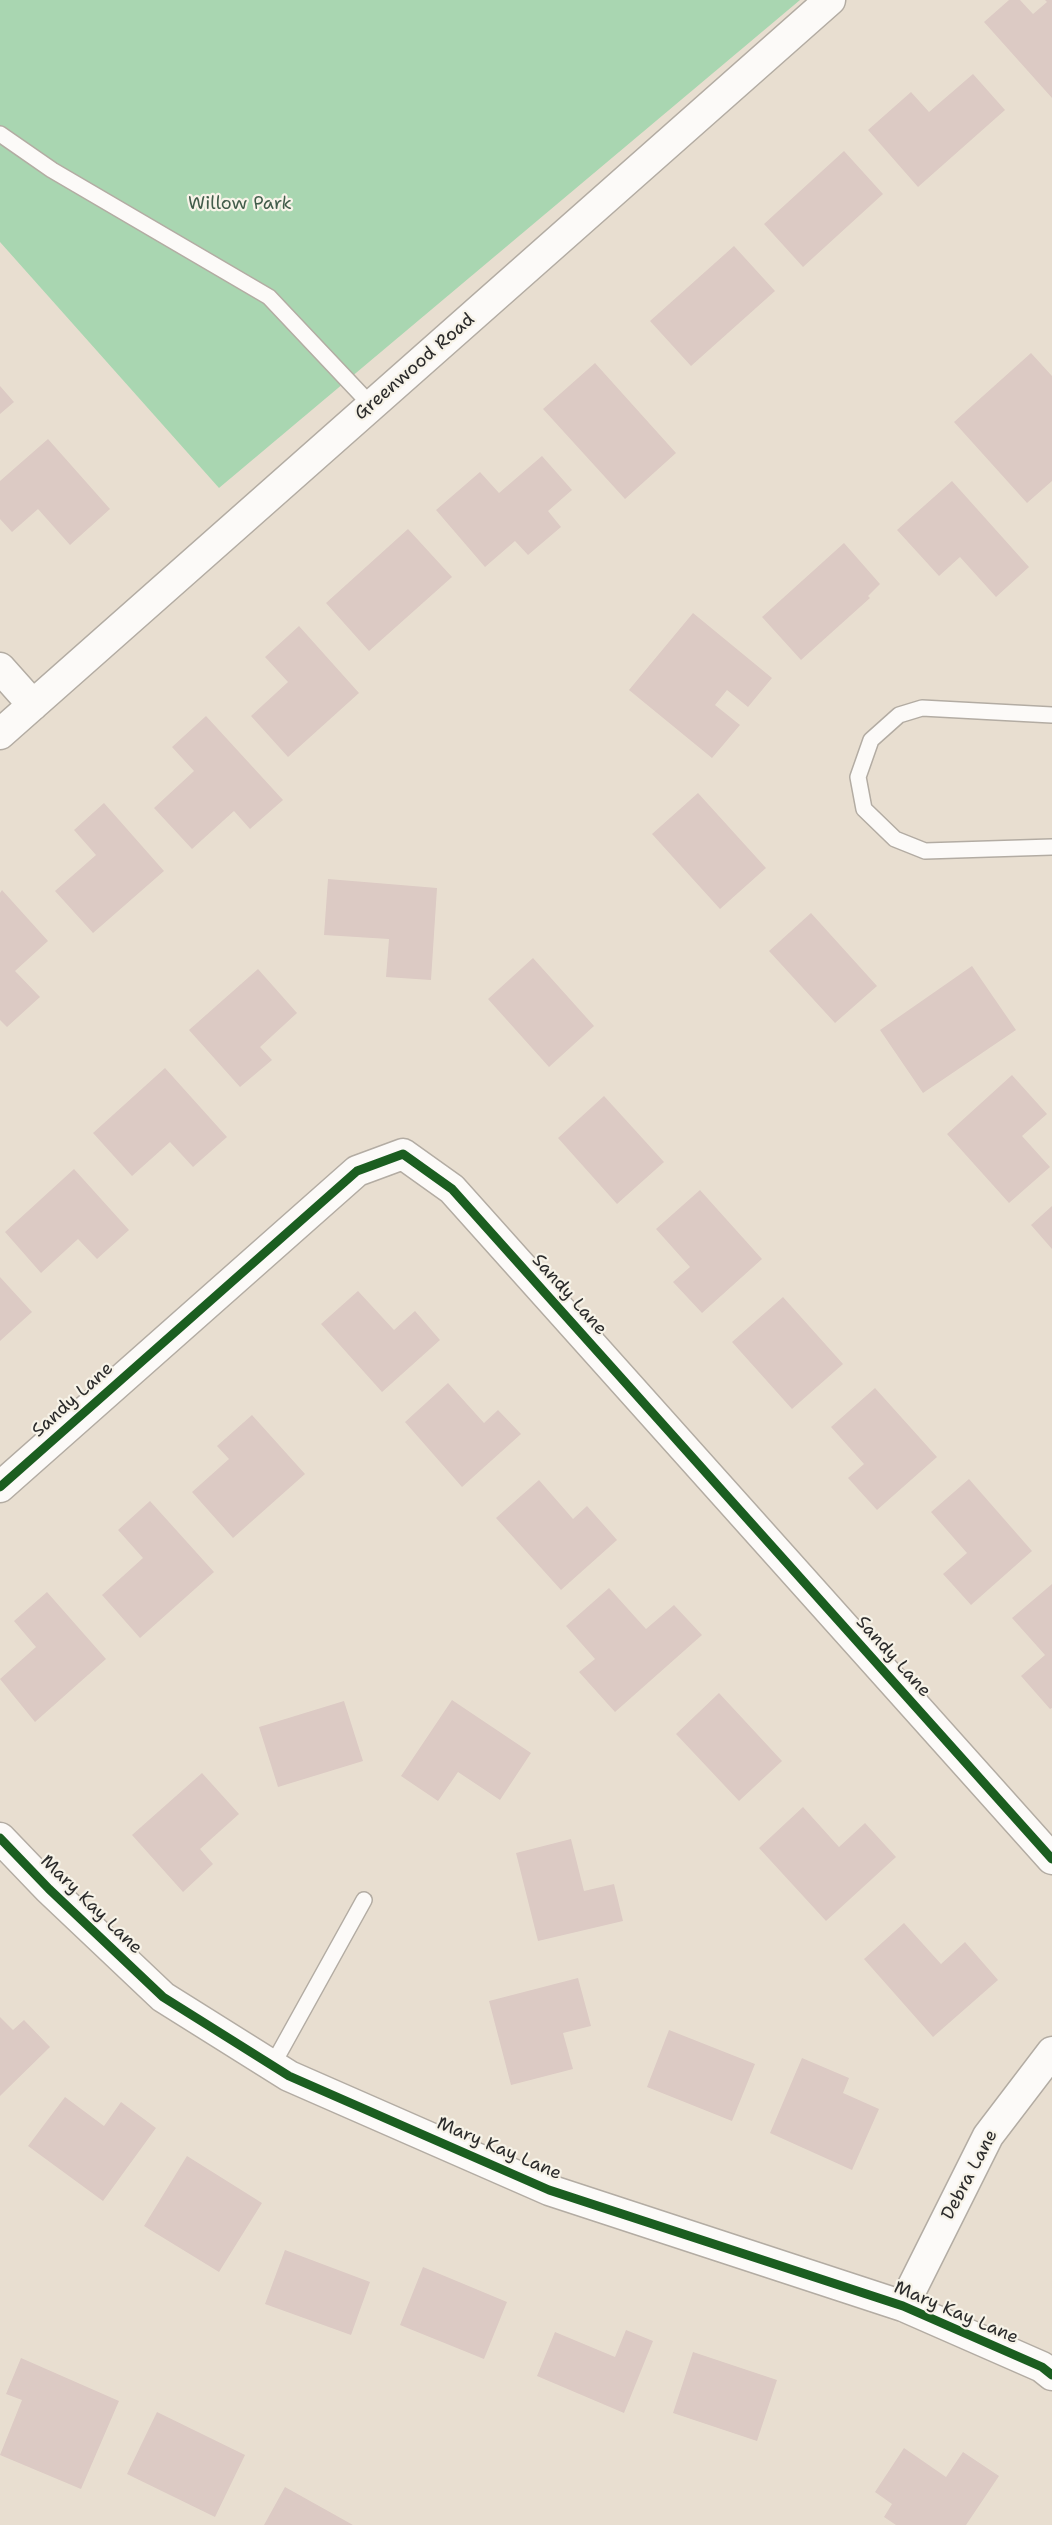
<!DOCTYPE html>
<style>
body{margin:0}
canvas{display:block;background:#e8ded0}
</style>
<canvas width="1052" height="2525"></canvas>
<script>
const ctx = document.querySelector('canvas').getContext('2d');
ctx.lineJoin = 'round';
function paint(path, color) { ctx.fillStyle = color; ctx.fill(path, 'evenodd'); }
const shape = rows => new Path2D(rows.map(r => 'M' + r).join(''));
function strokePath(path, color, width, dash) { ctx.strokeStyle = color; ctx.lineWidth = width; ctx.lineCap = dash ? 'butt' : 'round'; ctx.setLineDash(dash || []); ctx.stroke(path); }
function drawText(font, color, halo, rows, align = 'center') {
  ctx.font = font + ' "Shantell Sans",sans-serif'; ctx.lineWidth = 4.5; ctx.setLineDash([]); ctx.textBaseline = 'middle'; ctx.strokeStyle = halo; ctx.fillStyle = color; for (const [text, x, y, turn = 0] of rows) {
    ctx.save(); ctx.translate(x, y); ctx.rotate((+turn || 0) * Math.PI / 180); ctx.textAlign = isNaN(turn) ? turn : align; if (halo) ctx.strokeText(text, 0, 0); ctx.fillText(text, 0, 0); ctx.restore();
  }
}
const green = shape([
 [0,0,800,0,219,488,0,242]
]);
const building = shape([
 [1009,0,1020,0,1033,14,1047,2,1045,0,1052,0,1052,98,984,22],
 [973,74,1005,110,918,187,868,130,911,92,929,112],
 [844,151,883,194,803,267,764,224],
 [734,246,775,291,691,366,650,321],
 [1031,353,1052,376,1052,481,1027,503,954,422],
 [595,363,676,453,625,499,543,409],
 [0,386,14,402,0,414],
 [48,439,110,509,70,545,38,509,12,532,0,519,0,481],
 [542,456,572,490,548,511,561,527,528,555,515,541,485,567,436,510,480,472,499,493],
 [952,481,1029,567,996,597,960,557,939,576,897,530],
 [408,529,452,577,369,651,326,603],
 [844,543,880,584,868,596,870,598,801,660,762,617],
 [693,613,772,678,748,707,727,690,715,705,740,725,712,758,629,690],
 [299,626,359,693,288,757,251,716,288,682,265,657],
 [206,716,283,800,250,829,234,811,192,849,154,808,194,771,172,747],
 [698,793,766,868,720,909,652,834],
 [104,803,164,871,93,933,55,891,96,855,74,830],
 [328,879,437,888,431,980,386,977,389,939,324,935],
 [2,890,48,941,15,971,40,997,7,1027,0,1020,0,893],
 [811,913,877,986,835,1023,769,951],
 [533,958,594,1026,549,1067,488,999],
 [972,966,1016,1030,923,1093,880,1030],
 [258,969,297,1013,260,1047,272,1060,240,1087,189,1030],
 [165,1068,227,1137,193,1167,170,1142,132,1176,93,1133],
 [1012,1075,1047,1114,1022,1136,1050,1167,1009,1203,947,1134],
 [604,1096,664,1162,617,1204,558,1138],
 [74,1169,129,1230,97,1259,78,1239,41,1273,5,1232],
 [700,1190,762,1259,702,1313,673,1282,690,1267,656,1229],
 [1052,1206,1052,1249,1031,1225],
 [0,1277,32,1312,0,1341],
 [358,1291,394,1330,415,1311,440,1340,382,1392,321,1324],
 [783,1297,843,1364,792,1409,732,1342],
 [448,1383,484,1423,498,1410,521,1434,462,1487,405,1422],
 [875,1388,937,1457,877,1510,848,1478,864,1464,831,1427],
 [252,1415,305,1474,233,1538,192,1492,229,1459,217,1446],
 [969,1479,1032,1551,971,1605,943,1574,967,1553,931,1512],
 [539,1480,573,1519,587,1506,617,1540,561,1590,496,1518],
 [150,1501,214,1572,140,1638,102,1595,143,1558,118,1530],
 [1052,1584,1052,1708,1050,1709,1021,1676,1045,1655,1012,1618],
 [609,1588,646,1629,674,1605,702,1635,615,1712,579,1672,595,1659,566,1626],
 [47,1592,106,1659,35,1722,0,1679,36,1647,14,1621],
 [719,1693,782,1761,739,1801,676,1734],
 [452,1700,531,1753,500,1800,458,1772,438,1801,401,1776],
 [344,1701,363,1761,278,1787,259,1727],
 [202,1773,239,1814,200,1849,213,1864,183,1892,132,1835],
 [803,1807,839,1847,865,1823,896,1857,826,1921,759,1848],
 [571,1839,584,1891,614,1884,623,1921,538,1941,516,1853],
 [904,1923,941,1964,965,1942,998,1980,933,2037,864,1959],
 [578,1978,591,2026,563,2033,573,2069,511,2085,489,2001],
 [0,2017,13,2030,24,2020,50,2047,0,2096],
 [669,2030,755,2064,732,2121,647,2087],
 [802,2058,849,2078,843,2093,879,2109,852,2170,770,2133],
 [65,2097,104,2126,121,2102,156,2128,103,2201,28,2146],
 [187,2156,262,2203,219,2272,144,2226],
 [285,2250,370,2282,351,2335,265,2304],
 [423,2267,507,2302,484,2359,400,2325],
 [626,2330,653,2341,624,2413,537,2376,555,2332,615,2357],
 [693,2352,777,2380,757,2441,673,2413],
 [21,2358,119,2401,81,2489,0,2455,22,2400,6,2394],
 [157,2412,245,2455,215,2517,127,2474],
 [904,2448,946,2477,963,2452,999,2476,966,2525,896,2525,884,2517,892,2504,875,2492],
 [285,2487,353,2525,264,2525]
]);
const service = shape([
 [0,134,52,170,269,297,371,405],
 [1052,715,922,708,899,715,871,740,858,777,864,809,895,839,925,851,1052,847],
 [272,2066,364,1900]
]);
const minor = shape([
 [0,668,33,705],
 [0,734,830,0],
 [0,1487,357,1171,403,1154,452,1189,1052,1859],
 [0,1838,49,1889,163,1997,289,2076,549,2190,903,2306,1042,2367,1052,2375],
 [903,2306,988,2136,1052,2052]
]);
const cycleway = shape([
 [0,1487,357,1171,403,1154,452,1189,1052,1859],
 [0,1838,49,1889,163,1997,289,2076,549,2190,903,2306,1042,2367,1052,2375]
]);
const parkNames = [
 ["Willow Park",240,204]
];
const streetNames = [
 ["Greenwood Road",415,367,-41],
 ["Sandy Lane",569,1295,48],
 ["Sandy Lane",73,1400,-42],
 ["Sandy Lane",893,1657,48],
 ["Mary Kay Lane",91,1905,44],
 ["Mary Kay Lane",499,2149,23],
 ["Debra Lane",970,2175,-62],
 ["Mary Kay Lane",956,2313,23]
];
paint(green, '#a9d6b1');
paint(building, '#dccac4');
strokePath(service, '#b3aca3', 18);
strokePath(minor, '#b3aca3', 33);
strokePath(service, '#fcfaf8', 15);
strokePath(minor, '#fcfaf8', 30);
strokePath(cycleway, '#1b5e20', 9);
drawText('18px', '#425d4b', '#f7f3e8', parkNames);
drawText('18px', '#2b2b2b', '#f7f3e8', streetNames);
</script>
